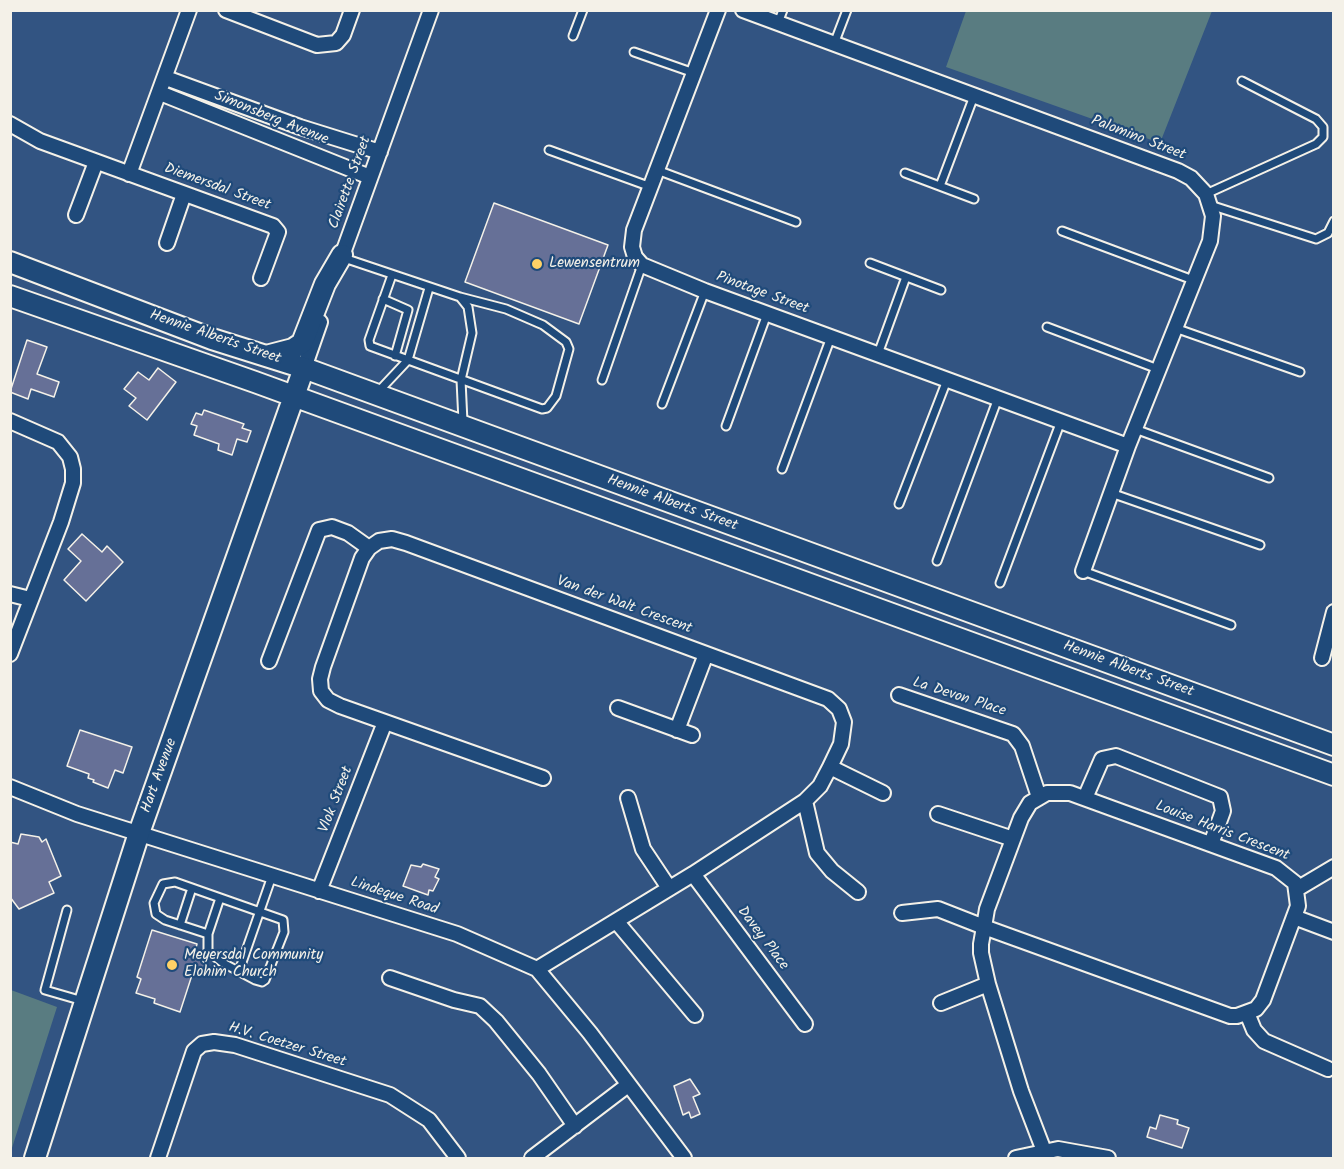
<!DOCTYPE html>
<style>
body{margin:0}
#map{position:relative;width:1344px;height:1169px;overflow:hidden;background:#325482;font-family:Kalam,sans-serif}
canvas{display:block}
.frame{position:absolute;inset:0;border:12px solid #f4f1e8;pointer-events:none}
</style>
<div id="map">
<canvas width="1344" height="1169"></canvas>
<div class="frame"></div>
</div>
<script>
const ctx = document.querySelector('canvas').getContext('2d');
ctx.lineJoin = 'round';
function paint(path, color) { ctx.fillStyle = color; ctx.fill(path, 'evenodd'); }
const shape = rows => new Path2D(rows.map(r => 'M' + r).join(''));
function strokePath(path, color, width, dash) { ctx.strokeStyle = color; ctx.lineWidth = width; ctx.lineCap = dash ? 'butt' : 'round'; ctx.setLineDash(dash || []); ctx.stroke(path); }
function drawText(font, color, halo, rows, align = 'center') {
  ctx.font = font + ' Kalam,sans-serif'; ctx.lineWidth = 4.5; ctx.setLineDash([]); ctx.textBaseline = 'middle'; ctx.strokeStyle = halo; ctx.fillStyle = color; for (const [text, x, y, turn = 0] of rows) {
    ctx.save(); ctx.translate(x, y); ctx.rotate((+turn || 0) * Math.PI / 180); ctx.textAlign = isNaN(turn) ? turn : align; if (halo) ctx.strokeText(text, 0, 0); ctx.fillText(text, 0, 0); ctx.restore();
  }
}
const green = shape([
 [966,11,966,10,1212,11,1160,143,946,67],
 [11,990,57,1007,11,1151,10,990]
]);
const building = shape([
 [494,203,608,245,579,324,465,282,494,203],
 [27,340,47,347,37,374,59,382,54,397,31,389,28,399,10,392,27,340],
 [158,368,176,382,147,420,129,406,136,398,124,389,138,372,149,380,158,368],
 [204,410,244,424,242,428,251,431,247,442,237,439,232,455,218,450,219,444,194,435,197,426,191,424,196,413,202,415,204,410],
 [82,534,102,552,107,546,123,562,86,601,64,580,81,561,68,549,82,534],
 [80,730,132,747,123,773,115,770,108,788,93,782,94,780,88,778,89,774,67,766,80,730],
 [21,834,39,837,42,842,46,839,61,876,49,882,54,893,19,909,10,897,10,842,18,844,21,834],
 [423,864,439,869,435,877,439,879,433,891,429,890,428,895,403,886,411,865,421,867,423,864],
 [152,930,197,944,194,955,206,959,201,974,193,972,180,1012,154,1003,155,999,136,993,141,979,137,977,152,930],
 [690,1079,700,1094,693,1097,700,1114,691,1118,689,1112,683,1115,674,1086,690,1079],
 [1160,1115,1178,1120,1177,1124,1189,1128,1182,1148,1147,1137,1150,1127,1156,1129,1160,1115]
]);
const lane = shape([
 [778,23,783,10],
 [573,36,583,10],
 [834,44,847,10],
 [634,52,694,73],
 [549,150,651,187],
 [657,170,796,222],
 [905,173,974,199],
 [940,186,974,96],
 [1206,194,1316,144,1323,137,1323,127,1316,119,1242,81],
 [1210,205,1316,239,1328,233,1334,221],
 [1062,231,1193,280],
 [344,258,460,297,468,307,472,333,461,380,463,422],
 [870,263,941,290],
 [392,275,369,340,370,346,542,409,547,408,556,396,569,349,566,342,543,325,506,309,460,297],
 [383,299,408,310,395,356],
 [1047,327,1158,369],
 [1175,328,1300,372],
 [878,354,906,277],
 [602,380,642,265],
 [377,393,408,360,429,288],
 [662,404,705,291],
 [726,426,767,314],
 [1135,429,1269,478],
 [782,469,831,337],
 [1111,493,1260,545],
 [899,504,947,380],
 [937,561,998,398],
 [1083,571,1231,625],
 [1000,583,1061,421],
 [67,910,45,990,83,1001],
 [180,925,192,888],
 [208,934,165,920,156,914,154,903,163,884,175,882,283,920,284,932,265,980,262,982,255,980,223,963,208,951,208,934,220,898],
 [239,971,272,876]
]);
const street = shape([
 [226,10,317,45,336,43,343,35,352,10],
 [718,10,634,230,632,247,635,257,642,265,705,291,1128,446],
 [743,10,1178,171,1191,178,1206,194,1213,216,1210,241,1128,446,1083,571],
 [166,78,300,127,380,152],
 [160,93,370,177],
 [10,124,40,141,273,226,278,232,261,278],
 [129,174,189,10],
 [76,215,96,162],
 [167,243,184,194],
 [339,264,431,10],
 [304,368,320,322],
 [10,421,58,442,70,457,73,469,73,483,61,522,10,654],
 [10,594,30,599],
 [1322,658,1334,612],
 [269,661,319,530,332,527,348,533,369,548],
 [899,695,1013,734,1022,746,1039,797],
 [618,708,692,735],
 [677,730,706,654],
 [830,767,883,793],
 [10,787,77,814,457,934,537,969,590,1033,684,1158],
 [628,798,643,849,669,888],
 [1085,798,1102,759,1116,756,1220,797,1223,811,1211,844],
 [805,801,817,853,832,871,858,892],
 [938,814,1013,839],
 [693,874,805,1024],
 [1297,889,1334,867],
 [319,891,385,722],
 [902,913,938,909,984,927,1230,1016,1237,1016,1256,1009,1263,1000,1298,906,1295,883,1276,868,1070,793,1047,793,1030,803,1021,818,987,909,984,927,981,944,981,953,988,984,1021,1091,1044,1151],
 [1294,917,1334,932],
 [616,921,695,1015],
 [537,969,693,874,805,801,820,786,830,767,841,744,844,722,839,709,828,699,406,543,392,539,379,541,369,548,362,558,323,667,320,679,321,691,328,700,340,706,543,778],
 [390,978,454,1000,480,1006,496,1021,539,1074,575,1126],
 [941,1003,988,984],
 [1247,1013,1254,1030,1264,1041,1328,1069],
 [158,1158,194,1051,202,1044,214,1042,235,1045,390,1095,429,1120,458,1158],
 [532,1158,628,1085],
 [1016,1158,1058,1149,1108,1158]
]);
const secondary = shape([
 [10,262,212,339,304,368,1334,745],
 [10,296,255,382,1334,775],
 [266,356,293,349,302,343,325,284,342,255],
 [35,1158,139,833,304,368]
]);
const markers = [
 [537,264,6,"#ffd166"],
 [172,965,6,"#ffd166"]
];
const streetNames = [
 ["Simonsberg Avenue",271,119,22],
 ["Palomino Street",1138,139,21],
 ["Clairette Street",351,183,-70],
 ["Diemersdal Street",217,188,20],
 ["Pinotage Street",762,294,20],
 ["Hennie Alberts Street",215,338,19],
 ["Hennie Alberts Street",672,504,20],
 ["Van der Walt Crescent",624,606,20],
 ["Hennie Alberts Street",1128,670,20],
 ["La Devon Place",959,698,18],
 ["Hart Avenue",160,776,-70],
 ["Vlok Street",337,800,-69],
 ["Louise Harris Crescent",1222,832,21],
 ["Lindeque Road",394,897,18],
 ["Davey Place",762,939,53],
 ["H.V. Coetzer Street",287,1046,17]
];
const poiNames = [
 ["Lewensentrum",549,264],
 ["Meyersdal Community",184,956],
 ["Elohim Church",184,973]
];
paint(green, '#597c81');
paint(building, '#667097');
strokePath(building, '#f4f1e8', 1.5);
strokePath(lane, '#f4f1e8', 11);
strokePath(street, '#f4f1e8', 18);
strokePath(secondary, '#f4f1e8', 24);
strokePath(lane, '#1f4a7a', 7);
strokePath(street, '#1f4a7a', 14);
strokePath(secondary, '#1f4a7a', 20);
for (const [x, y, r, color] of markers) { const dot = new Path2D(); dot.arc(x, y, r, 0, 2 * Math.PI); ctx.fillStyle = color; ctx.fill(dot); strokePath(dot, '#1f4a7a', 2); }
drawText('15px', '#f4f1e8', '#1f4a7a', streetNames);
drawText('15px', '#f4f1e8', '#1f4a7a', poiNames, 'left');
</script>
